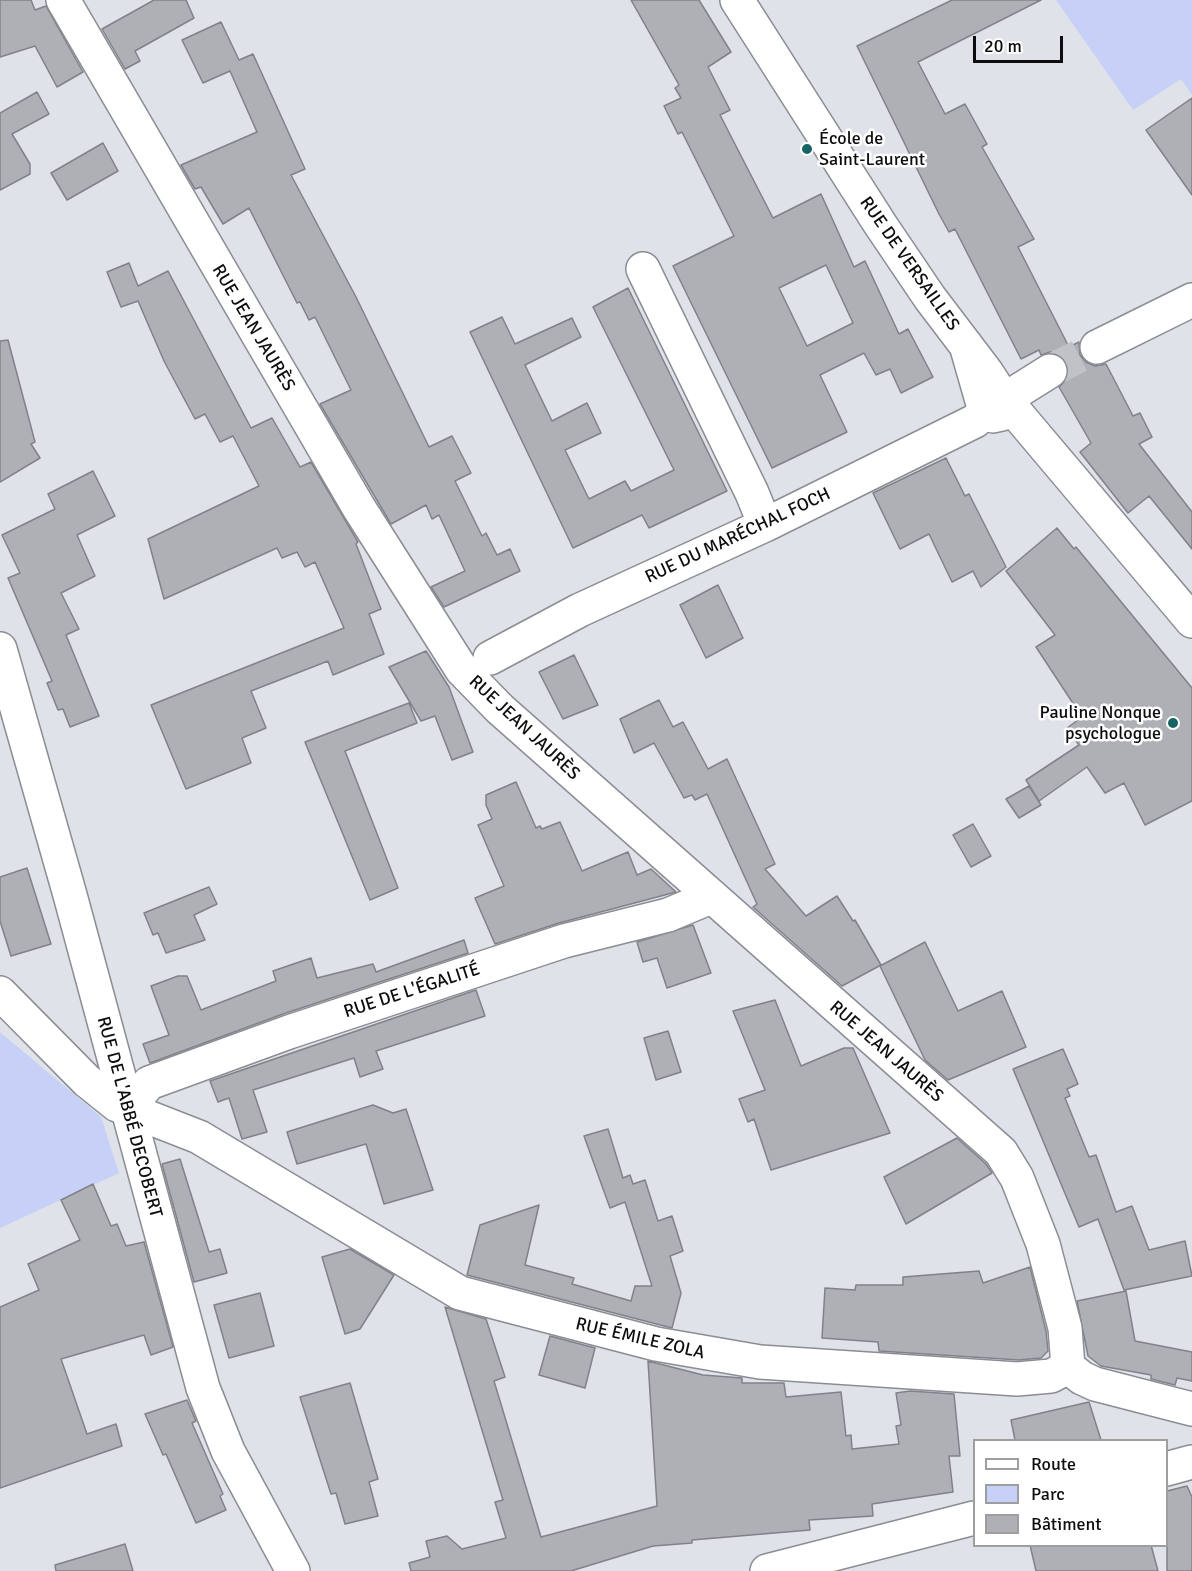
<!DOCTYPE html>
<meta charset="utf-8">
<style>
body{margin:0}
#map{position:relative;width:1192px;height:1571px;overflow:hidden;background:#e0e2e9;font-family:Signika,sans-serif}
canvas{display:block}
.legend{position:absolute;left:973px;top:1439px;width:195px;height:108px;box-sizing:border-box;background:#fff;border:2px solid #9e9e9f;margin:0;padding:8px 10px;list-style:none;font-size:18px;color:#0c0d0f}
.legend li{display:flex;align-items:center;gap:12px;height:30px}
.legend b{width:30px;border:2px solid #9e9e9f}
.scale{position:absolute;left:973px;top:36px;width:90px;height:27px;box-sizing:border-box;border:3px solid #0c0d0f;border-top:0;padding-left:8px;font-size:18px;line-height:21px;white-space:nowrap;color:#0c0d0f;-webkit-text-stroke:4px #fff;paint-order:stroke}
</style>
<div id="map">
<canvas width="1192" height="1571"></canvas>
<ul class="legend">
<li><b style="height:8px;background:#fff"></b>Route</li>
<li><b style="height:16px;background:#c7d0f6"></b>Parc</li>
<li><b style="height:16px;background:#aeb0b6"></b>Bâtiment</li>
</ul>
<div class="scale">20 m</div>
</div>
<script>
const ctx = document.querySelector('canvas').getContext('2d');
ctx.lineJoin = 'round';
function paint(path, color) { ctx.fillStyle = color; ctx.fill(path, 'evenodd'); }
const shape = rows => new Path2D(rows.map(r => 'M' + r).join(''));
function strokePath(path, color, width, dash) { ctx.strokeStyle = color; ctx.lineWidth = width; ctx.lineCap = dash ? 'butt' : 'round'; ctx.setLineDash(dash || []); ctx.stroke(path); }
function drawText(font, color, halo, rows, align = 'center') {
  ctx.font = font + ' Signika,sans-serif'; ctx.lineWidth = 5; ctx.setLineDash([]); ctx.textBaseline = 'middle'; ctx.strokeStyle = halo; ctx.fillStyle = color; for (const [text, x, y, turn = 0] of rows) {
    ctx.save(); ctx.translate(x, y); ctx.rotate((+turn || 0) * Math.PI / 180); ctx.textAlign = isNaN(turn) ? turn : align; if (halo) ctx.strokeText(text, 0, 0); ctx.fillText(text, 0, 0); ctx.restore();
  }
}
const green = shape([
 [1056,0,1192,0,1192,95,1181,79,1133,110],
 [0,1032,101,1117,119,1173,0,1228]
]);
const building = shape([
 [0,0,31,0,35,10,46,6,83,72,57,87,35,46,0,57,0,0],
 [154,0,186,0,194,18,135,51,140,61,125,69,102,29,154,0],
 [631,0,699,0,731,52,708,67,730,110,720,115,773,218,821,194,854,267,865,261,899,334,908,329,933,377,901,393,890,369,876,375,864,353,820,375,847,432,772,468,673,266,734,236,682,132,678,134,664,106,681,98,675,88,679,85,631,0],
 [826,265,853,323,807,346,779,288,826,265],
 [952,0,1041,0,918,62,945,114,965,104,987,144,982,147,1034,239,1018,247,1069,347,1079,342,1080,355,1086,362,1095,366,1106,364,1133,416,1140,413,1152,437,1139,444,1192,512,1192,549,1149,496,1128,513,1080,452,1091,443,1059,387,1067,379,1069,370,1066,362,1058,354,1050,352,1041,355,1039,350,1021,359,955,229,949,232,939,214,857,46,952,0],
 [221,22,239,60,253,54,305,169,291,175,356,297,429,447,452,436,471,473,455,481,482,536,486,533,497,555,510,549,520,571,444,607,431,587,465,571,439,515,432,519,426,505,391,524,320,404,351,390,315,317,309,320,300,302,297,303,249,208,223,224,201,187,195,189,181,165,257,132,230,71,203,83,182,40,221,22],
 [37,92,49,114,12,134,30,164,30,174,0,190,0,113,37,92],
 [1192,98,1192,195,1146,130,1192,98],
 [103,143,118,171,67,200,51,173,103,143],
 [129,263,138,286,168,271,251,428,272,418,300,467,311,462,358,542,356,544,381,609,369,614,384,654,333,675,328,661,251,691,266,728,242,738,251,763,186,789,151,705,344,628,315,562,305,567,297,552,282,558,277,548,164,599,148,539,259,486,233,436,220,442,205,414,195,419,164,361,138,301,121,307,107,272,129,263],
 [628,288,727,491,649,528,642,515,573,548,470,332,502,317,515,344,572,318,581,337,525,365,552,421,587,403,601,433,565,450,589,499,625,481,631,491,674,470,593,307,628,288],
 [8,340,35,442,31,444,40,458,0,482,0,341,8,340],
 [946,458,965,496,969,494,1006,567,981,587,973,571,952,582,929,534,900,549,873,493,946,458],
 [93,471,115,516,77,535,95,576,61,593,79,629,66,635,99,716,70,727,63,709,58,710,47,683,52,681,8,578,20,573,2,535,55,509,48,494,93,471],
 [1057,528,1074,549,1076,547,1192,688,1192,801,1145,825,1124,783,1105,793,1087,767,1039,801,1026,780,1079,745,1067,728,1082,717,1036,647,1055,635,1006,571,1057,528],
 [718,585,743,638,706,658,680,605,718,585],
 [426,651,449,687,473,752,452,760,435,716,421,721,389,667,426,651],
 [574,655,598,705,563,719,539,672,574,655],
 [659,700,673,727,683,722,708,769,727,759,775,864,765,869,806,916,837,896,853,921,855,920,881,965,842,986,753,907,757,904,707,794,695,800,692,795,684,798,654,743,634,753,620,719,659,700],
 [409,703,417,723,345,751,398,888,370,900,305,742,409,703],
 [516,782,536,828,540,826,542,829,560,822,582,871,628,852,637,875,651,869,676,892,559,923,495,944,475,898,504,886,478,825,492,819,486,805,486,795,516,782],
 [1029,786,1041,805,1019,818,1006,799,1029,786],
 [973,824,991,856,971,867,953,835,973,824],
 [27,868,51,944,11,956,0,921,0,877,27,868],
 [209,887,217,904,194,915,205,940,166,953,158,933,153,935,144,913,209,887],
 [693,925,711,973,667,988,657,958,643,962,637,942,693,925],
 [464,940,468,953,283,1014,150,1063,143,1044,169,1035,151,986,178,976,187,976,201,1010,276,981,273,971,311,958,317,978,373,964,376,972,464,940],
 [925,942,958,1011,1002,991,1026,1047,948,1080,925,1060,880,966,925,942],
 [476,990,485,1016,376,1051,383,1069,360,1077,354,1058,253,1090,267,1132,242,1139,229,1098,218,1102,210,1081,476,990],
 [775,1000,801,1066,844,1048,853,1048,890,1133,771,1170,754,1119,748,1122,739,1099,765,1090,733,1011,775,1000],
 [668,1031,681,1072,656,1080,644,1038,668,1031],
 [1063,1049,1078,1084,1067,1089,1070,1096,1065,1098,1089,1157,1096,1155,1116,1212,1132,1206,1149,1250,1185,1241,1192,1276,1124,1290,1098,1219,1079,1227,1013,1069,1063,1049],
 [373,1105,393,1113,406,1109,433,1190,384,1204,366,1144,297,1164,287,1132,373,1105],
 [608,1129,623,1178,630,1175,633,1184,645,1180,658,1221,672,1216,683,1251,670,1256,681,1293,672,1328,467,1275,480,1225,539,1205,525,1265,574,1278,572,1284,631,1301,635,1286,652,1286,625,1202,610,1208,584,1136,608,1129],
 [957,1138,986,1164,992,1173,906,1224,884,1177,957,1138],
 [180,1159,209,1252,220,1249,227,1273,194,1282,162,1164,180,1159],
 [93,1184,111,1226,117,1224,126,1246,144,1242,173,1347,151,1355,144,1335,61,1359,87,1434,116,1424,122,1446,0,1488,0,1307,39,1290,28,1264,80,1240,61,1200,93,1184],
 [350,1249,394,1275,360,1329,345,1334,322,1257,350,1249],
 [1030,1267,1046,1331,1048,1351,1041,1358,1019,1360,879,1351,878,1342,822,1338,825,1288,855,1290,856,1285,903,1285,903,1277,979,1271,983,1283,1030,1267],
 [1126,1291,1135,1341,1192,1352,1192,1381,1177,1378,1175,1385,1151,1379,1151,1375,1101,1366,1088,1356,1077,1301,1126,1291],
 [260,1293,274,1346,229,1358,214,1305,260,1293],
 [445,1307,486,1319,505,1377,494,1381,541,1537,657,1506,648,1361,703,1375,742,1378,742,1383,784,1383,786,1397,841,1392,846,1436,851,1435,852,1449,899,1444,896,1426,901,1425,896,1393,910,1391,954,1394,960,1456,949,1456,953,1492,872,1504,873,1516,809,1520,810,1530,692,1540,692,1543,653,1546,571,1571,411,1571,409,1563,430,1557,426,1541,447,1536,462,1549,506,1538,495,1502,503,1500,445,1307],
 [550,1336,595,1348,585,1388,539,1375,550,1336],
 [350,1383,378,1479,369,1482,378,1516,345,1524,336,1493,331,1494,300,1397,350,1383],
 [187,1400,196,1421,192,1423,223,1494,220,1496,226,1510,196,1523,166,1454,163,1455,145,1414,187,1400],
 [1089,1402,1101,1440,1015,1440,1011,1420,1089,1402],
 [1187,1486,1192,1497,1192,1571,1167,1571,1167,1491,1187,1486],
 [125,1544,133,1571,56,1571,55,1565,125,1544],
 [1030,1545,1151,1545,1158,1571,1036,1571,1030,1545]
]);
const minorTunnel = shape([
 [1050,371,1097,347]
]);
const minor = shape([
 [63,0,359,508,462,670,500,709,1001,1152,1017,1178,1043,1244,1065,1328,1068,1367],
 [737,0,880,224,930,298,987,373,998,390,1007,398,1007,406,1002,414,993,416,985,411,966,345],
 [643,269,752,493,765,525],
 [1097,347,1192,300],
 [1007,398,1050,371],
 [1008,403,1192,621],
 [0,649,70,895,203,1388,228,1451,293,1571],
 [490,658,580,610,765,525,975,421,985,411],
 [0,993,87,1081,117,1105,199,1137,460,1293,656,1344,760,1362,1017,1379,1051,1376,1068,1367],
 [127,1110,149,1083,289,1032,564,941,668,915,711,897],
 [1068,1367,1082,1378,1095,1384,1192,1409]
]);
const major = shape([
 [1166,1469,1192,1462],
 [767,1571,974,1518]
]);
const markers = [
 [807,149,6,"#166564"],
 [1173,723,6,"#166564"]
];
const poiNames = [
 ["École de",819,139],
 ["Saint-Laurent",819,160],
 ["Pauline Nonque",1161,713,"right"],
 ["psychologue",1161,734,"right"]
];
const streetNames = [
 ["RUE DE VERSAILLES",909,264,55],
 ["RUE JEAN JAURÈS",253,328,59],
 ["RUE DU MARÉCHAL FOCH",738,536,-25],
 ["RUE JEAN JAURÈS",524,728,43],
 ["RUE DE L'ÉGALITÉ",412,991,-18],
 ["RUE JEAN JAURÈS",886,1052,41],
 ["RUE DE L'ABBÉ DECOBERT",129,1117,75],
 ["RUE ÉMILE ZOLA",640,1339,13]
];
paint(green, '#c7d0f6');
paint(building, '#aeb0b6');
strokePath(building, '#818289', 1.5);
strokePath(minorTunnel, '#c0c2c8', 33, [33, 16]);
strokePath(minor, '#8b8d94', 36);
strokePath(major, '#8b8d94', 36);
strokePath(minor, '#fff', 33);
strokePath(major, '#fff', 33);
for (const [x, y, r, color] of markers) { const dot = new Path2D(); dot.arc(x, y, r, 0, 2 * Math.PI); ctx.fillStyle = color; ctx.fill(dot); strokePath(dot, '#fff', 2); }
drawText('18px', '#0c0d0f', '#fff', poiNames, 'left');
drawText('18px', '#0c0d0f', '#fff', streetNames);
</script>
